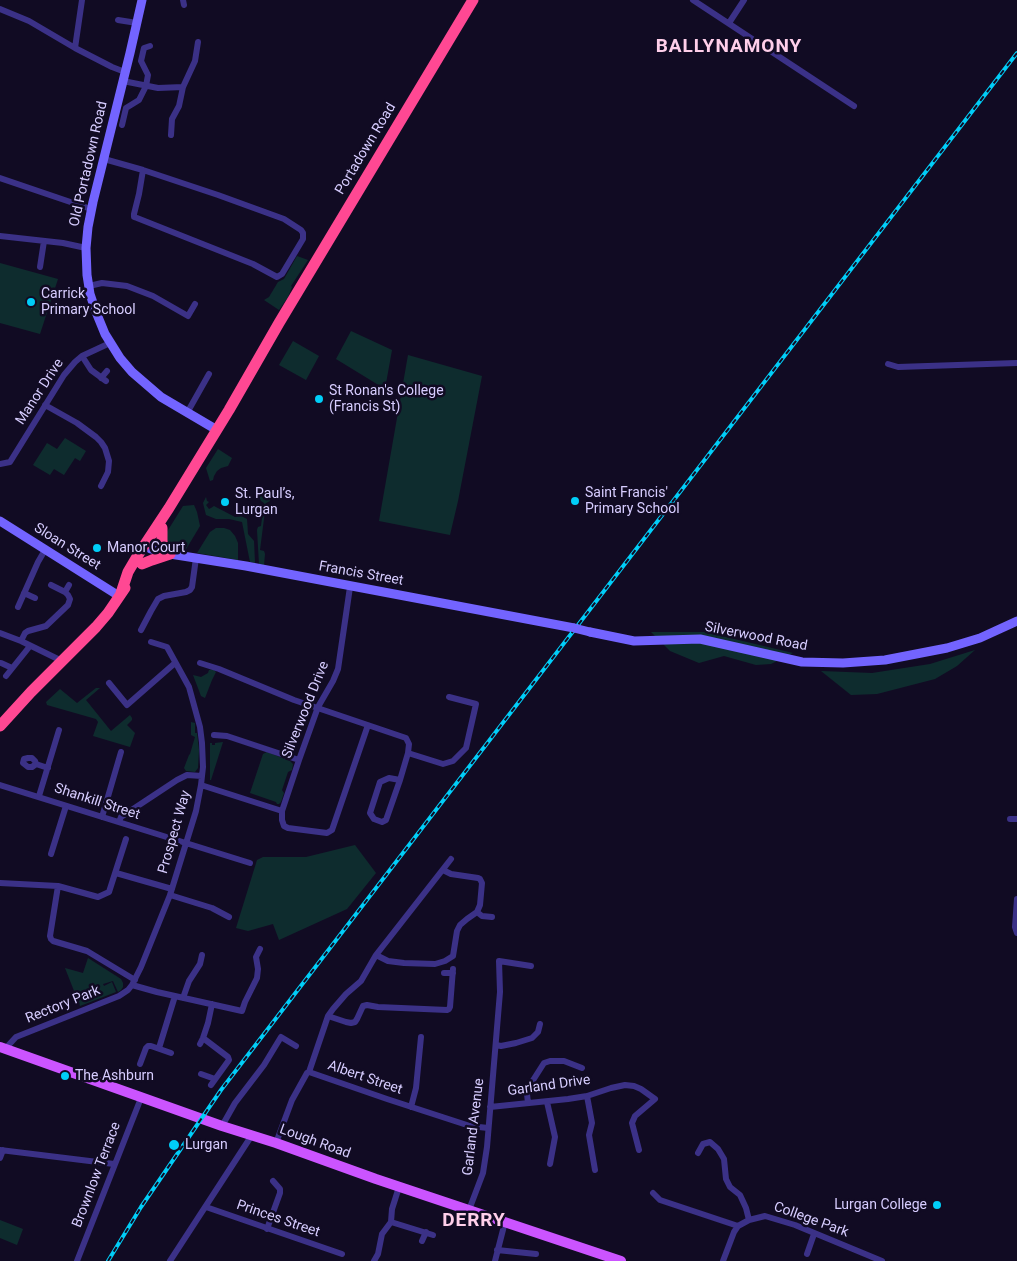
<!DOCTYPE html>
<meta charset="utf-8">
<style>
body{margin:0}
canvas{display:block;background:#110b23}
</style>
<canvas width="1017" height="1261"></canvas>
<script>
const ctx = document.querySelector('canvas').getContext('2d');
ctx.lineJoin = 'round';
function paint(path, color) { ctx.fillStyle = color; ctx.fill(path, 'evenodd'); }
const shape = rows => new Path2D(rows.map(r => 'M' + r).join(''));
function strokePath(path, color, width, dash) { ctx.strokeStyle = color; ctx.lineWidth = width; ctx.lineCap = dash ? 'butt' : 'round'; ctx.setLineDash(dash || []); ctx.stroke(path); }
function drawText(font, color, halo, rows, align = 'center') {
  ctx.font = font + ' Roboto,sans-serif'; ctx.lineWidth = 5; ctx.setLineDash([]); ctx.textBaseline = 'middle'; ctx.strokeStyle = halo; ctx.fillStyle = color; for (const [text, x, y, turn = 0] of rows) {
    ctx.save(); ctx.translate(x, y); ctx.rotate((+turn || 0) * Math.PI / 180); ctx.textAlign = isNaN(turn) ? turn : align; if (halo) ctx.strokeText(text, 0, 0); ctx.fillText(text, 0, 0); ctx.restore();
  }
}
const green = shape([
 [297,256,308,260,291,286,292,287,288,297,279,310,264,300,269,297,278,282,284,279],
 [0,263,58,279,40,334,0,323],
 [351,331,392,350,385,389,336,359],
 [293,341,319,356,306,380,279,365],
 [408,355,482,376,458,501,450,535,379,521],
 [65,438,86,451,80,461,75,458,64,475,54,469,50,475,33,465,47,443,57,449],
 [218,449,232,458,228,466,221,468,217,471,214,476,213,480,210,481,206,468],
 [266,491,269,492,271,498,270,501,266,503,260,550,264,551,265,554,264,565,259,564,257,530,258,527,261,526,264,503,261,501,259,496,262,492],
 [206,497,207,501,209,502,206,505,209,509,211,508,214,506,235,517,241,516,247,519,248,534,254,541,255,563,250,562,242,522,229,519,216,519,206,515,203,503],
 [194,505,197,512,200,526,185,551,180,550,169,544,167,541,165,535,183,506],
 [216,528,224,528,230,530,235,536,238,543,238,560,197,553,210,532],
 [651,632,705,632,793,653,771,664,756,665,724,656,699,663,670,651],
 [975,650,957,666,935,679,877,694,851,695,821,671,872,673,930,664],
 [213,669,216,672,212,680,205,698,201,696,193,675,201,677,208,673,209,670],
 [96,688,100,688,86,700,111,731,130,715,132,718,132,720,127,725,135,733,130,747,93,736,98,722,96,719,47,705,46,702,60,689,77,703],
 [191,722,195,723,195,733,197,733,199,750,198,768,195,772,186,771,184,768,189,755,190,754,195,737,191,735],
 [223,742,211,780,210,780,210,743,212,743,212,745,215,745,215,743],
 [267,752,290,761,293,764,292,770,288,772,282,790,284,793,281,802,279,804,277,804,276,802,250,793,263,754],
 [355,845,376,873,347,909,279,940,273,924,248,931,236,928,257,860,263,857,306,857],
 [88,958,121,979,123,983,123,987,121,990,118,992,113,981,103,984,104,986,112,982,116,992,80,1006,65,968,83,973],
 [0,1220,23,1229,17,1245,0,1238]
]);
const street = shape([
 [183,0,184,5],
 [693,0,854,106],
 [0,9,29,21,75,48,112,67,125,72],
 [118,20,137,23],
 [729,23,744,0],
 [75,48,82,0],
 [123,81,158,88,183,87],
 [122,125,126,108,139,100,146,86,148,75,141,61,144,48,150,46],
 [171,135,172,119,179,106,183,87,195,61,198,42],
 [104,159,143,170,218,195,284,219,301,230,303,233,303,239,282,274,277,277,253,264,137,218,134,217,134,214,139,194,143,170],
 [0,178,91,209],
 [0,236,63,243,86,248],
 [40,267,44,241],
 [89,286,102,283,127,286,153,296,188,316,195,304],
 [82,356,91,370,106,381],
 [888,364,898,367,1017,363],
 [101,378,107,371],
 [45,405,77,423,96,437,101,442,105,448,109,461,108,472,101,486],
 [187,413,209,374],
 [0,464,10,462,64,375,75,362,82,356,110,343],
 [350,587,338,669,333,681,318,707,299,760,282,811,282,820,284,826,288,828,327,833,332,830,368,725],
 [65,592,69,585],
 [24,593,35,598],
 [18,607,38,562,45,550],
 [141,630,151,611,158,599,164,596,186,592,190,590,192,587,196,558],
 [0,633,21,641,62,661],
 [21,641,25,633,28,631,46,626,68,605,70,599,68,595,65,592,51,585],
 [1,663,12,668],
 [200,663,219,669,294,700,406,738,409,744,408,753,400,780,386,820,382,822,374,819,370,813,380,782,389,778,400,780],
 [6,676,30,646],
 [109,683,127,705,175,663],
 [214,735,227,736,299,760],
 [408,753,443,764,453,761,466,748,476,704,449,697],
 [36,764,35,761,32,758,28,758,24,759,23,763,28,767,32,767,36,764,48,768],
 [0,785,250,863],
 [201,785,282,811],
 [39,796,59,730],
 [102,817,121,752],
 [1010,819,1017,819],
 [119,822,121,817,177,780,187,775,202,776],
 [51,854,66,806],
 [116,873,172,889],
 [0,883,58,886,98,897,109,892,126,839],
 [58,886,50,936,51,939,53,941,87,951,135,980],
 [170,895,212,908,229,917],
 [1017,899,1015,927,1017,933],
 [477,912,482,916,492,917],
 [376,955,388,961,404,963,435,964,445,961,453,956,457,931,460,925,467,919,477,912,480,905,482,883,480,879,478,878,451,874,443,870],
 [444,973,453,973],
 [132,985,157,992,242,1011,245,1002,257,978,258,969,256,957,260,949],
 [183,998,189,981,200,964,202,955],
 [328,1016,346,1022,351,1023,355,1022,357,1019,363,1006,367,1005,378,1007,447,1010,449,1009,450,1007,453,969],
 [203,1038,228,1057,229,1060,211,1085],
 [200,1044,203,1038,208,1023,212,1004],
 [496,1045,501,1046,516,1043,532,1038,538,1032,540,1024],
 [159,1048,175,996],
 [5,1049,16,1037,119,996,128,990,132,985,141,967,170,895,196,811,201,785,203,767,202,743,200,727,189,687,167,647,151,642],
 [140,1064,146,1048,148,1046,151,1046,171,1053],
 [309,1072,387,1099,470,1126,488,1128],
 [201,1074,215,1079],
 [587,1096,592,1123,589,1135,595,1170],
 [547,1102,555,1137,550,1164],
 [528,1103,527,1094,530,1085,544,1063,550,1061,564,1061,582,1068],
 [411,1107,416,1088,421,1037],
 [490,1107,568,1099,587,1096,611,1088,625,1085,634,1086,641,1089,655,1099,635,1116,632,1123,639,1150],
 [222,1126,235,1103,264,1065,281,1037,296,1046],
 [276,1143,292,1100,307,1073,309,1072,328,1016,333,1009,346,994,361,981,376,955,451,859],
 [0,1150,114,1164],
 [698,1153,703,1144,710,1142,718,1149,724,1159,726,1179,730,1187,740,1195,746,1208,749,1220],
 [0,1158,3,1150],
 [653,1193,660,1200,738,1226],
 [206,1207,342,1254],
 [469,1210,483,1173,487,1147,500,992,499,961,531,966],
 [391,1222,433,1235],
 [267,1229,280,1193,280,1189,273,1181],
 [422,1241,426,1232],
 [497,1250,536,1254],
 [807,1254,814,1234],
 [77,1261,141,1098],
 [170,1261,252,1135],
 [374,1261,378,1254,382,1234,391,1222,392,1209,399,1187],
 [495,1261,505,1222],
 [723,1261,734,1232,738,1226,749,1220,765,1216,795,1225,882,1261]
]);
const secondary = shape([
 [142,0,130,53,93,202,88,227,86,248,87,275,90,294,96,312,105,334,120,358,132,372,161,397,217,430],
 [0,521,119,596],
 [144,545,151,549,170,554,246,566,574,628],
 [590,632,634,641,700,639,802,662,843,663,885,660,947,648,980,638,1017,621]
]);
const primary = shape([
 [0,1047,222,1126,276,1143,376,1179,621,1261]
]);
const highway = shape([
 [142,564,152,560,170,554,162,543,162,528],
 [121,593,128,572,138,555,169,508,229,410,279,323,473,0],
 [0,726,31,692,96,627,108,613,125,588]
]);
const rail = shape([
 [108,1261,141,1207,221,1090,1017,53]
]);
const secondaryBridge = shape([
 [574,628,590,632]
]);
const markers = [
 [31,302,5,"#00cef8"],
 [319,399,5,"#00cef8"],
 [575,501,5,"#00cef8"],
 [225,502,5,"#00cef8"],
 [97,548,5,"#00cef8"],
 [65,1076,5,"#00cef8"],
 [174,1145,6,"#00cef8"],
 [937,1205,5,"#00cef8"]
];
const streetNames = [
 ["Portadown Road",366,149,-59],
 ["Old Portadown Road",89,164,-77],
 ["Manor Drive",40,392,-57],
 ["Sloan Street",67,547,32],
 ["Francis Street",361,574,10],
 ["Silverwood Road",756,637,11],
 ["Silverwood Drive",306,710,-68],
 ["Shankill Street",97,802,18],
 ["Prospect Way",175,832,-74],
 ["Rectory Park",63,1005,-22],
 ["Albert Street",365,1078,19],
 ["Garland Drive",549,1086,-8],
 ["Garland Avenue",474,1127,-83],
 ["Lough Road",315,1142,20],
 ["Brownlow Terrace",97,1175,-69],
 ["Princes Street",278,1219,19],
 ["College Park",811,1220,20]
];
const poiNames = [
 ["Carrick",41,294],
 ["Primary School",41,310],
 ["St Ronan's College",329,391],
 ["(Francis St)",329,407],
 ["Saint Francis'",585,493],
 ["Primary School",585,509],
 ["St. Paul’s,",235,494],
 ["Lurgan",235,510],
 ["Manor Court",107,548],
 ["The Ashburn",75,1076],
 ["Lurgan",185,1145],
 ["Lurgan College",927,1205,"right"]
];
const districtNames = [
 ["BALLYNAMONY",729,47],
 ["DERRY",474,1221]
];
paint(green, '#0e2c2e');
strokePath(street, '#3b3187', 6);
strokePath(secondary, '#7364ff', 9);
strokePath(primary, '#cb54ff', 10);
strokePath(highway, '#ff4893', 11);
strokePath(rail, '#00cef8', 4);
strokePath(rail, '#110b23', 2, [5.5]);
strokePath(secondaryBridge, '#7364ff', 9);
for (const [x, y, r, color] of markers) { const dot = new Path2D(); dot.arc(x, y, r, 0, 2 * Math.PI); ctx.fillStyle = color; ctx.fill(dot); strokePath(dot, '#110b23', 2); }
drawText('14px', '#d7cdff', '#110b23', streetNames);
drawText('14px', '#d7cdff', '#110b23', poiNames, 'left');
ctx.letterSpacing = '1px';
drawText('bold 19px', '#ffcfea', '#110b23', districtNames);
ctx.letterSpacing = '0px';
</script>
